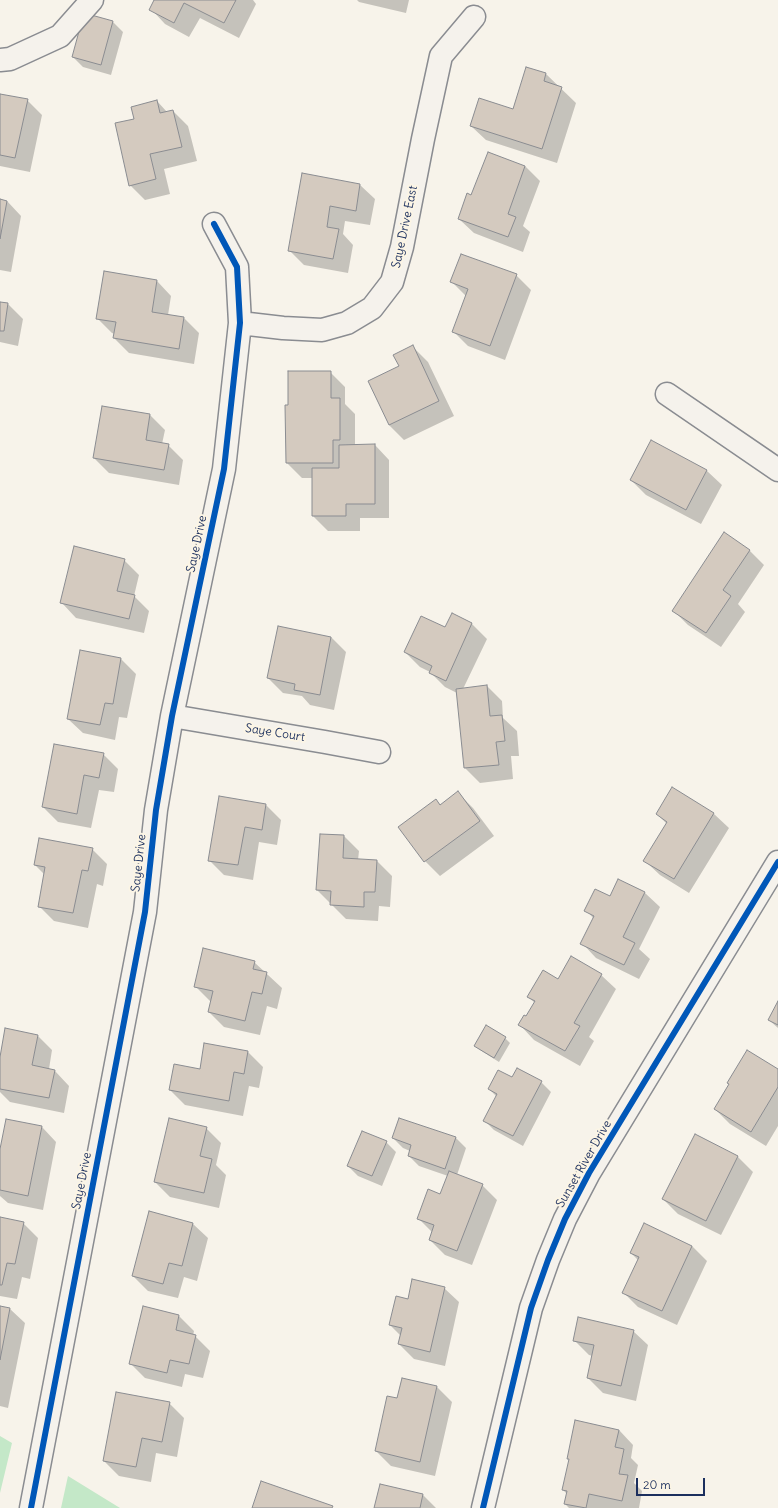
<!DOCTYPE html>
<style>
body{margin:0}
#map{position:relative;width:778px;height:1508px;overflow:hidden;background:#f7f3ea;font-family:Delius,sans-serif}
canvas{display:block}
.scale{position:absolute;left:636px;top:1478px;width:69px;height:18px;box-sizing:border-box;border:2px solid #1b2f5e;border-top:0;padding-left:5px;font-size:12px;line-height:14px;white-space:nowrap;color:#1b2f5e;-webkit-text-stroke:3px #fcf5e5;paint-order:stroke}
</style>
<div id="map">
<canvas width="778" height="1508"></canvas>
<div class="scale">20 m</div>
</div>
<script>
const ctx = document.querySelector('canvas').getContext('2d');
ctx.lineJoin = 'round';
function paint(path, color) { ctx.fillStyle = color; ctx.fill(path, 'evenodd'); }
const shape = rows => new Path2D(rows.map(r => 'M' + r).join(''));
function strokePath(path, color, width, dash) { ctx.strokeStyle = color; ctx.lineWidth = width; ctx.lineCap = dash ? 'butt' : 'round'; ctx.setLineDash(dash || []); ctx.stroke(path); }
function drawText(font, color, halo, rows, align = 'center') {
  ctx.font = font + ' Delius,sans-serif'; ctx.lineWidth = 4; ctx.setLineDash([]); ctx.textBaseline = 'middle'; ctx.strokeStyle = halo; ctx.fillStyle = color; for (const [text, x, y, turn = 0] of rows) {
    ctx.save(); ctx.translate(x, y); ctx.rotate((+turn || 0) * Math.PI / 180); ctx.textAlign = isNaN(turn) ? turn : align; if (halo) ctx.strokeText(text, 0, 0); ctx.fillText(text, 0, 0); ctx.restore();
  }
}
const green = shape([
 [0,1436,12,1443,0,1493],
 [68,1476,120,1508,61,1508]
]);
const shadow = shape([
 [156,0,253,0,256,4,239,38,200,18,189,37,165,24,151,9],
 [357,0,409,0,406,13,359,2],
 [113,22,123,32,111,75,83,67,73,57],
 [527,68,546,74,576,103,557,163,486,140,471,126,514,110],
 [0,95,27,100,42,115,30,172,0,166],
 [157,101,167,112,173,111,188,126,197,161,164,169,170,194,145,200,130,185],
 [525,166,540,181,523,226,530,232,523,252,474,233,459,219,472,196],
 [303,174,360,185,375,199,370,225,345,221,343,234,353,245,348,273,304,265,290,251],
 [0,200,7,201,21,216,11,272,0,270],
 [516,275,531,290,505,360,468,346,454,332,467,297,452,282],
 [157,281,171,296,168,315,184,318,199,333,194,364,129,353,114,338,115,334,112,333,97,318],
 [0,303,8,304,23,319,18,346,0,342],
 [413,347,428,362,454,416,404,440,389,425,400,367],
 [330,372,345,387,345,404,355,414,355,446,375,445,389,460,389,518,360,518,360,531,328,531,313,516,313,478,302,478,287,463,289,406],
 [103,407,150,415,165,430,162,444,168,445,183,460,179,485,109,473,94,458],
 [652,442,707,471,722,485,701,524,646,495,631,480],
 [749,550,764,565,738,604,745,612,721,647,688,625,673,610],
 [124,560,139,575,134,596,149,611,144,633,76,618,62,603],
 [452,615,472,624,487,639,463,689,487,686,502,701,503,718,517,731,519,756,511,756,513,779,480,783,465,768,457,693,445,687,430,672,420,667,405,652,446,628],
 [331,637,346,652,334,710,310,705,302,696,283,693,268,678],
 [81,652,121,659,136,674,127,718,119,717,115,740,83,733,68,719],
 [103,754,118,769,114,792,99,790,91,828,58,822,43,807],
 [673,789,714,814,729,828,689,893,660,875,645,861,667,824,657,814],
 [458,793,473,808,494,836,440,876,425,861,436,801,441,805],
 [220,797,266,805,281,820,277,845,259,842,253,880,224,875,209,860],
 [321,835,344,836,359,851,358,860,377,861,392,876,390,907,379,906,378,921,346,919,317,890],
 [92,849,107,864,103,886,97,884,88,928,54,921,39,906,45,875,35,865],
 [619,880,645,893,660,907,639,949,650,959,639,979,596,958,582,943,594,919,586,910,610,897],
 [254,962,282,988,277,1009,267,1006,260,1035,224,1027,209,1012,211,1002,195,986],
 [601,975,616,989,589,1037,594,1041,580,1066,534,1040,520,1025,526,1017,535,1003,528,997,559,980],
 [778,1003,778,1028,769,1020],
 [37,1035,52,1050,49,1069,55,1071,69,1086,64,1113,10,1102,0,1092,0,1063],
 [505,1038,510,1043,499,1062,480,1050,475,1046],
 [205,1044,248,1052,263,1067,259,1088,249,1086,243,1116,185,1105,170,1090,200,1070],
 [778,1070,778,1126,766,1146,730,1124,715,1109,730,1084],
 [512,1079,541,1082,551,1092,523,1146,494,1130,484,1120,497,1097,489,1089],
 [399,1119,456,1138,466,1148,457,1175,482,1185,497,1200,472,1265,445,1255,430,1240,433,1233,418,1218,441,1195,448,1176,419,1166,409,1156,410,1151,403,1148,393,1138],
 [42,1127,56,1142,43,1210,8,1203,0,1196,0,1154],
 [206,1128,221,1143,216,1165,226,1175,219,1208,170,1197,155,1182],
 [695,1136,738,1157,753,1172,721,1235,678,1214,663,1199],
 [386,1142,396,1152,382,1186,358,1176,348,1166],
 [149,1212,193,1224,208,1238,197,1281,184,1277,178,1298,148,1291,133,1276],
 [0,1219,23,1223,38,1238,30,1279,22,1277,17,1299,0,1296],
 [692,1246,707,1261,677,1325,638,1307,623,1292,638,1260,631,1253],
 [444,1288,459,1302,445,1366,414,1359,399,1344,401,1336,390,1325,409,1301],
 [0,1307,10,1309,25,1323,8,1408,0,1406],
 [179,1316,194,1331,193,1336,195,1336,210,1351,203,1378,185,1374,182,1387,145,1378,130,1363],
 [633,1331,648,1345,636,1401,603,1393,588,1378,593,1356,589,1355,574,1340],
 [437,1387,452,1402,435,1476,391,1466,376,1451],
 [169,1403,184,1418,177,1457,156,1453,151,1482,119,1476,104,1461],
 [619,1430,633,1445,631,1458,638,1465,634,1483,642,1491,639,1508,569,1508,565,1504,567,1494,563,1490,570,1460,568,1458],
 [423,1495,436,1508,375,1508]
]);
const building = shape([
 [154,0,236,0,224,23,184,3,174,23,149,10,154,0],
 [84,13,113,21,101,65,72,57,84,13],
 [526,67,546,73,544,81,562,87,542,149,470,126,479,98,513,109,526,67],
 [0,94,28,99,15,158,0,155,0,94],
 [157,100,160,113,173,110,182,147,150,154,156,179,129,186,115,123,134,119,131,107,157,100],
 [488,152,525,166,508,214,516,217,508,237,458,219,467,193,471,195,488,152],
 [302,173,360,184,356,211,330,206,327,227,339,229,333,259,288,251,302,173],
 [0,199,7,201,0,239,0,199],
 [461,254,517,274,490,346,452,332,468,289,450,282,461,254],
 [104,271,157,280,152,312,184,317,179,349,113,338,116,322,96,319,104,271],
 [0,302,8,303,4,331,0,331,0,302],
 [413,345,439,401,389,425,368,381,399,366,393,355,413,345],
 [288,371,331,371,331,398,340,398,340,440,333,440,333,463,286,463,285,405,288,405,288,371],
 [102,406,150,414,146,440,169,444,164,470,93,458,102,406],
 [651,440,707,470,686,510,630,480,651,440],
 [375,444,375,504,346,504,346,516,312,516,312,468,339,468,339,445,375,444],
 [724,532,750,550,723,590,731,596,706,633,672,611,724,532],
 [74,546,125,559,117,591,135,595,129,619,60,603,74,546],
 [452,613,472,623,446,681,429,673,432,666,404,652,421,616,445,627,452,613],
 [278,626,331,637,320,695,294,690,295,684,267,678,278,626],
 [80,650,121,658,113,704,105,703,100,725,67,719,80,650],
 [487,685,490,716,502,715,505,741,496,742,499,765,464,768,456,689,487,685],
 [54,744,104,753,99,778,84,775,77,814,42,807,54,744],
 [672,787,714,813,674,879,643,861,667,822,656,814,672,787],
 [458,791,480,821,424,862,398,827,436,799,440,805,458,791],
 [219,796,266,804,262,830,245,827,238,865,208,861,219,796],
 [320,834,344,835,343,858,377,860,375,892,364,892,364,907,330,905,331,891,316,890,320,834],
 [39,838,93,848,88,871,82,870,73,913,38,907,45,867,34,865,39,838],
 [618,879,645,892,623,937,635,943,624,965,580,944,594,916,584,911,595,889,610,896,618,879],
 [203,948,255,961,253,969,267,972,262,994,252,992,245,1021,208,1012,213,991,194,987,203,948],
 [571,956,602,974,574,1023,580,1026,565,1051,518,1025,524,1015,526,1016,535,1001,527,997,543,970,558,979,571,956],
 [778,1001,778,1025,768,1020,778,1001],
 [486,1025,506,1037,494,1058,474,1046,486,1025],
 [5,1028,38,1035,32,1065,55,1070,49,1098,0,1089,0,1057,5,1028],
 [204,1043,248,1051,244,1074,234,1072,229,1101,169,1090,174,1064,200,1069,204,1043],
 [747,1050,778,1069,778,1087,751,1132,714,1109,729,1084,727,1083,747,1050],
 [517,1068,542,1081,513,1136,483,1121,497,1094,488,1089,498,1070,512,1077,517,1068],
 [169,1118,207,1127,200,1156,212,1159,204,1193,154,1182,169,1118],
 [399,1118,456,1137,445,1169,408,1156,411,1145,392,1138,399,1118],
 [6,1119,42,1126,28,1196,0,1190,0,1149,6,1119],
 [362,1131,387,1141,372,1176,347,1166,362,1131],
 [695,1134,738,1156,706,1221,662,1199,695,1134],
 [449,1171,483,1184,457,1251,429,1240,434,1225,417,1219,428,1189,440,1194,449,1171],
 [149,1211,193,1223,182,1266,169,1263,163,1284,132,1276,149,1211],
 [0,1217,24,1222,15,1264,7,1263,2,1285,0,1285,0,1217],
 [644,1223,692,1246,662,1311,622,1293,639,1257,630,1253,644,1223],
 [412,1279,445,1287,430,1352,398,1344,402,1328,389,1325,396,1296,408,1299,412,1279],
 [0,1306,10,1308,0,1360,0,1306],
 [143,1306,179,1315,176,1330,196,1335,189,1364,170,1360,167,1373,129,1364,143,1306],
 [578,1317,634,1330,621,1386,587,1378,594,1345,573,1341,578,1317],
 [402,1378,437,1386,420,1462,375,1451,387,1396,397,1398,402,1378],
 [116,1392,170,1402,162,1442,142,1438,136,1467,103,1461,116,1392],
 [575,1420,619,1430,615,1447,624,1449,619,1474,628,1475,622,1501,589,1494,586,1508,564,1504,567,1491,562,1490,569,1459,567,1459,575,1420],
 [261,1481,333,1506,332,1508,252,1508,261,1481],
 [380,1484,423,1494,420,1508,374,1508,380,1484]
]);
const minor = shape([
 [0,60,10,59,60,36,92,0],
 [240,323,283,328,322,330,347,323,372,308,392,282,402,247,423,139,441,56,474,17],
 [667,394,778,470],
 [172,716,325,742,379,752],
 [31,1508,145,912,156,810,172,716,224,469,240,323,237,267,214,224],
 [483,1508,531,1308,548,1260,565,1219,589,1173,778,862]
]);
const cycleway = shape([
 [31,1508,145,912,156,810,172,716,224,469,240,323,237,267,214,224],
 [483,1508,531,1308,548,1260,565,1219,589,1173,778,862]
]);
const streetNames = [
 ["Saye Drive East",405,227,-78],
 ["Saye Drive",197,544,-78],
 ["Saye Court",275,733,9],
 ["Saye Drive",139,863,-84],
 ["Sunset River Drive",584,1164,-60],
 ["Saye Drive",82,1181,-79]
];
paint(green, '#c4e8c8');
paint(shadow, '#0003');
paint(building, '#d4cabf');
strokePath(building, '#8a8c91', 1);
strokePath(minor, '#8a8c91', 25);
strokePath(minor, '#f5f2ec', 22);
strokePath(cycleway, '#0057b8', 6);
drawText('12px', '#1b2f5e', '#fcf5e5', streetNames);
</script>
